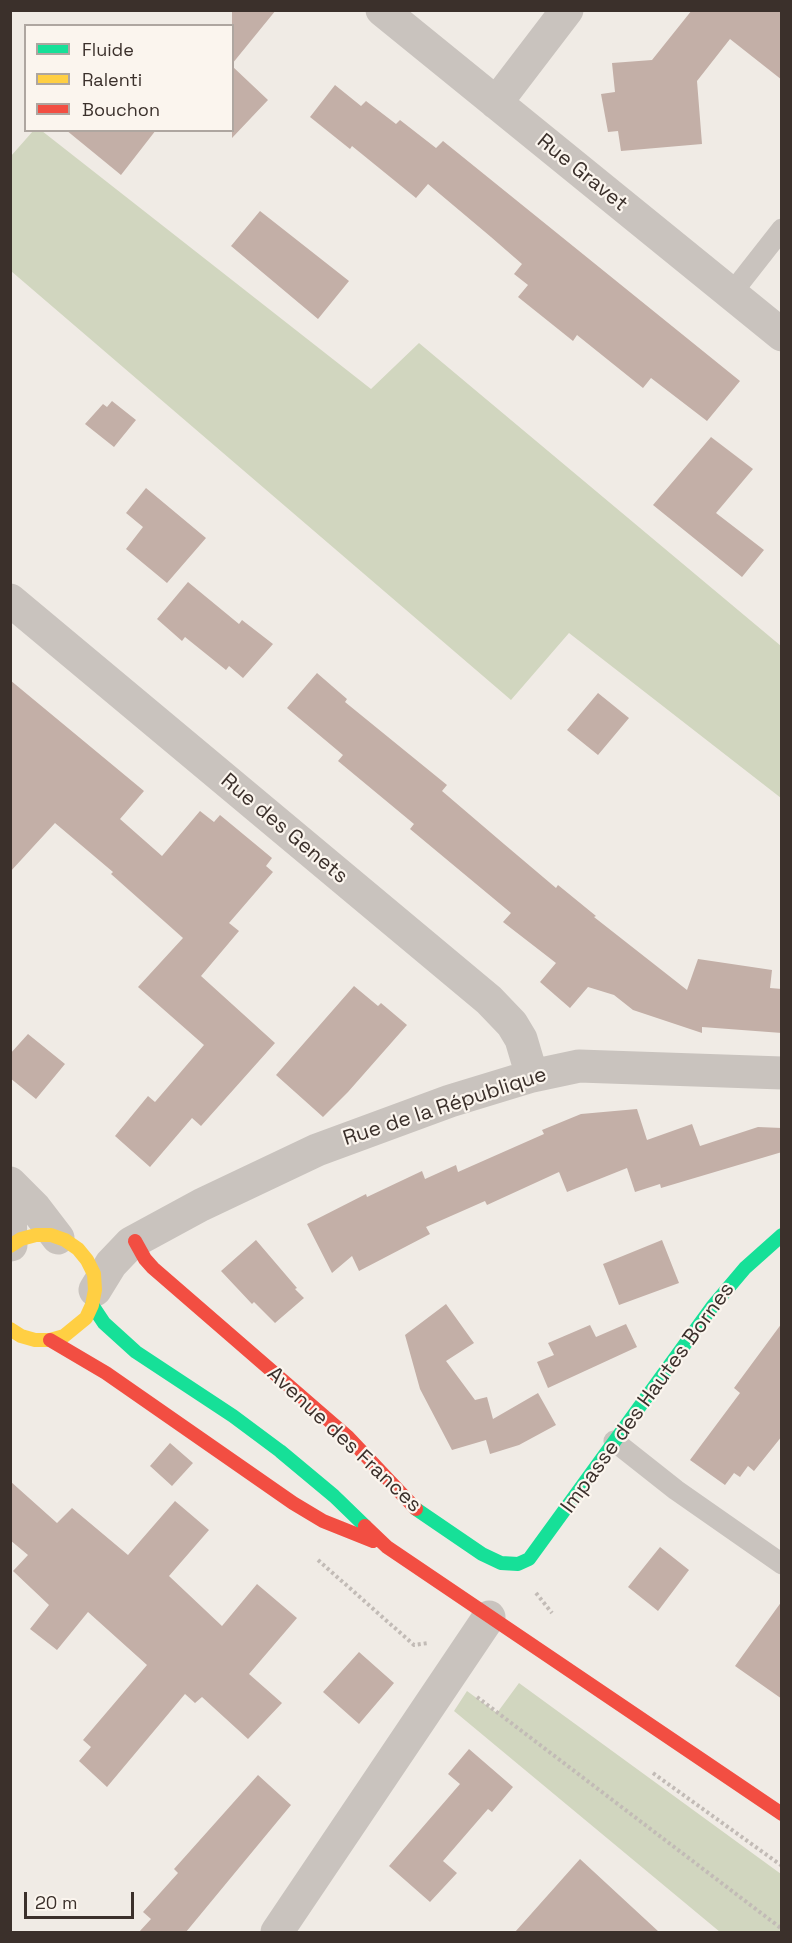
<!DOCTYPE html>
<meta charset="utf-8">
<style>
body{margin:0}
#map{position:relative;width:792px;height:1943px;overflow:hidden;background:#f0ebe5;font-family:"Space Grotesk",sans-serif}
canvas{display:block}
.frame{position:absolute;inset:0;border:12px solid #3b302b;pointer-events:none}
.legend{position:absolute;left:24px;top:24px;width:210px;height:108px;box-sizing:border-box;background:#fbf5ee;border:2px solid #aea6a0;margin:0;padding:8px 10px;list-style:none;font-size:18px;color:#3b302b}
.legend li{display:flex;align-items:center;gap:12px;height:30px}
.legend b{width:30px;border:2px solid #aea6a0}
.scale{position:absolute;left:24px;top:1892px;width:110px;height:27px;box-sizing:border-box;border:3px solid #3b302b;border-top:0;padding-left:8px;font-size:18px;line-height:21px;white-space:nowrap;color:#3b302b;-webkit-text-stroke:4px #fbf5ee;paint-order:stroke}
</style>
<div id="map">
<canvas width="792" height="1943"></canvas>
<div class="frame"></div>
<ul class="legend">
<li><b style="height:8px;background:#16e098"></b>Fluide</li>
<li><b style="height:8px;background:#ffcf43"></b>Ralenti</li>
<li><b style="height:8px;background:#f24e42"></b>Bouchon</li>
</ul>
<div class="scale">20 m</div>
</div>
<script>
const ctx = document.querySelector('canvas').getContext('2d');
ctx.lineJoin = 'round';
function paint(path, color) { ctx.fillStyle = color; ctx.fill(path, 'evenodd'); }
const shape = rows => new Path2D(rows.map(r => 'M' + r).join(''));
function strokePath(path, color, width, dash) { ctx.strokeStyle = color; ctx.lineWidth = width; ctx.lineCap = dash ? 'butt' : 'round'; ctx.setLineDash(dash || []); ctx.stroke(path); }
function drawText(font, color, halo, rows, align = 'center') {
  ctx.font = font + ' "Space Grotesk",sans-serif'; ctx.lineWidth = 4.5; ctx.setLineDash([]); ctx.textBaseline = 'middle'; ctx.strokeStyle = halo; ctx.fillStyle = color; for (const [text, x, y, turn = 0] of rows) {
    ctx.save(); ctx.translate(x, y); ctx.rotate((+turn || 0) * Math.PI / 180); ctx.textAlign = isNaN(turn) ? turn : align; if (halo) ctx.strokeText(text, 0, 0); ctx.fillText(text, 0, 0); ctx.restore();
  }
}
const green = shape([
 [33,131,42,131,371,389,419,343,781,646,781,798,569,633,511,700,11,271,11,156],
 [519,1683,781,1874,781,1932,720,1932,454,1711,467,1691,497,1713]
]);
const building = shape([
 [232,10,276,10,232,64],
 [692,10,782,10,782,80,730,39,697,81,702,144,621,151,618,131,608,132,601,94,615,92,612,63,652,60],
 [232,66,268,100,232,138],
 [335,85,361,106,366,101,396,124,400,120,436,148,443,141,740,381,707,421,651,378,643,388,577,335,573,341,518,297,528,285,514,274,522,264,491,237,428,184,416,198,352,146,350,149,310,117],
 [66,130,156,130,121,175],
 [260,211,349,281,318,319,231,246],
 [112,401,136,420,114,447,85,424,103,404,107,407],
 [711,437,753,469,716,513,764,550,742,577,653,505],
 [146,488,206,538,167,583,126,549,143,527,126,513],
 [188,582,239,624,242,620,273,644,243,678,229,666,226,670,185,637,182,641,157,619],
 [317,673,347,699,345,702,447,785,442,791,504,844,556,888,558,885,596,916,594,917,687,990,698,959,772,970,770,988,782,989,782,1033,702,1027,702,1033,633,1010,614,995,588,987,570,1008,540,982,556,963,503,922,511,913,410,829,414,824,338,761,343,755,287,708],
 [10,680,144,791,120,819,162,856,200,811,214,822,220,815,272,858,266,866,273,872,229,923,239,931,201,976,275,1043,201,1126,192,1118,150,1167,115,1136,148,1096,155,1102,204,1045,138,987,183,938,111,874,113,872,55,823,10,872],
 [598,693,629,718,598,755,567,730],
 [354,986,378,1006,381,1003,407,1025,348,1092,323,1117,276,1075],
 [28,1034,65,1064,36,1099,10,1078,10,1054],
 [637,1109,647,1140,692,1124,700,1146,758,1127,782,1128,782,1152,661,1188,660,1184,635,1192,627,1168,567,1192,559,1172,487,1205,485,1201,426,1227,430,1234,359,1271,352,1256,332,1273,307,1224,366,1194,367,1197,422,1171,425,1179,456,1165,458,1172,544,1134,542,1130,581,1114],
 [256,1240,297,1288,295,1289,304,1298,275,1323,254,1302,252,1304,221,1271],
 [662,1240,679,1283,619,1305,603,1264],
 [446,1304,474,1343,446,1361,475,1400,487,1397,493,1419,538,1393,556,1425,519,1445,490,1454,486,1440,452,1450,420,1389,405,1335],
 [782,1323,782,1436,754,1471,748,1466,740,1477,734,1473,725,1485,690,1460,740,1393,734,1388],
 [626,1324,637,1347,548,1388,537,1362,554,1355,548,1343,590,1325,596,1337],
 [170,1443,193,1463,172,1486,150,1466],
 [10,1481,57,1523,72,1508,128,1555,175,1501,209,1530,169,1576,222,1626,257,1584,297,1618,249,1674,282,1703,248,1739,202,1697,195,1703,185,1694,107,1787,79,1761,91,1747,83,1740,147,1665,88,1612,57,1650,30,1629,49,1605,13,1571,28,1555,10,1540],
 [660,1547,689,1570,658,1611,628,1587],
 [782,1601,782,1699,735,1666],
 [359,1652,394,1683,359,1724,323,1692],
 [469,1749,513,1787,492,1812,488,1809,443,1861,457,1873,430,1902,389,1866,460,1784,448,1774],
 [258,1775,291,1805,186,1932,139,1932,151,1919,143,1912,178,1873,174,1869],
 [580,1859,659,1932,515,1932]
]);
const path = shape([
 [318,1560,414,1645,428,1643],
 [536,1593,552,1613],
 [477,1697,782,1929],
 [653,1773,782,1866]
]);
const lane = shape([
 [731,294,782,229],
 [614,1441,676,1490,782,1564]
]);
const street = shape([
 [382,10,782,335],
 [496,103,567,10],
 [10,600,489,1000,512,1024,521,1039,532,1076],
 [10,1183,35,1208,58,1238],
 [10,1202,11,1245],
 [95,1290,111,1264,131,1243,201,1205,317,1150,450,1101,532,1076,579,1066,782,1073],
 [277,1932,489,1617]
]);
const fast = shape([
 [92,1305,104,1323,136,1352,233,1416,280,1451,334,1496,365,1526],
 [416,1509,482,1554,501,1563,518,1564,529,1559,712,1307,745,1268,782,1235]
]);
const slow = shape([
 [10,1246,21,1239,36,1235,51,1235,65,1240,78,1249,87,1260,94,1274,95,1290,92,1305,86,1318,64,1336,50,1340,35,1340,21,1336,10,1329]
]);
const jam = shape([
 [135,1241,145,1259,153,1268,348,1437,416,1509],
 [50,1340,106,1373,293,1503,323,1521,373,1541],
 [365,1526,387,1547,782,1814]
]);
const streetNames = [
 ["Rue Gravet",582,173,39],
 ["Rue des Genets",284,829,40],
 ["Rue de la République",445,1107,-18],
 ["Impasse des Hautes Bornes",648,1398,-54],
 ["Avenue des Frances",344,1440,43]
];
paint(green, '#d1d6bf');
paint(building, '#c3afa7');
strokePath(path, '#c2bbb6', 4, [3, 3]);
strokePath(lane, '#c9c3be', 21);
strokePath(street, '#c9c3be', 33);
strokePath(fast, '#16e098', 14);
strokePath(slow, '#ffcf43', 14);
strokePath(jam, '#f24e42', 14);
drawText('21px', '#3b302b', '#fbf5ee', streetNames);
</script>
